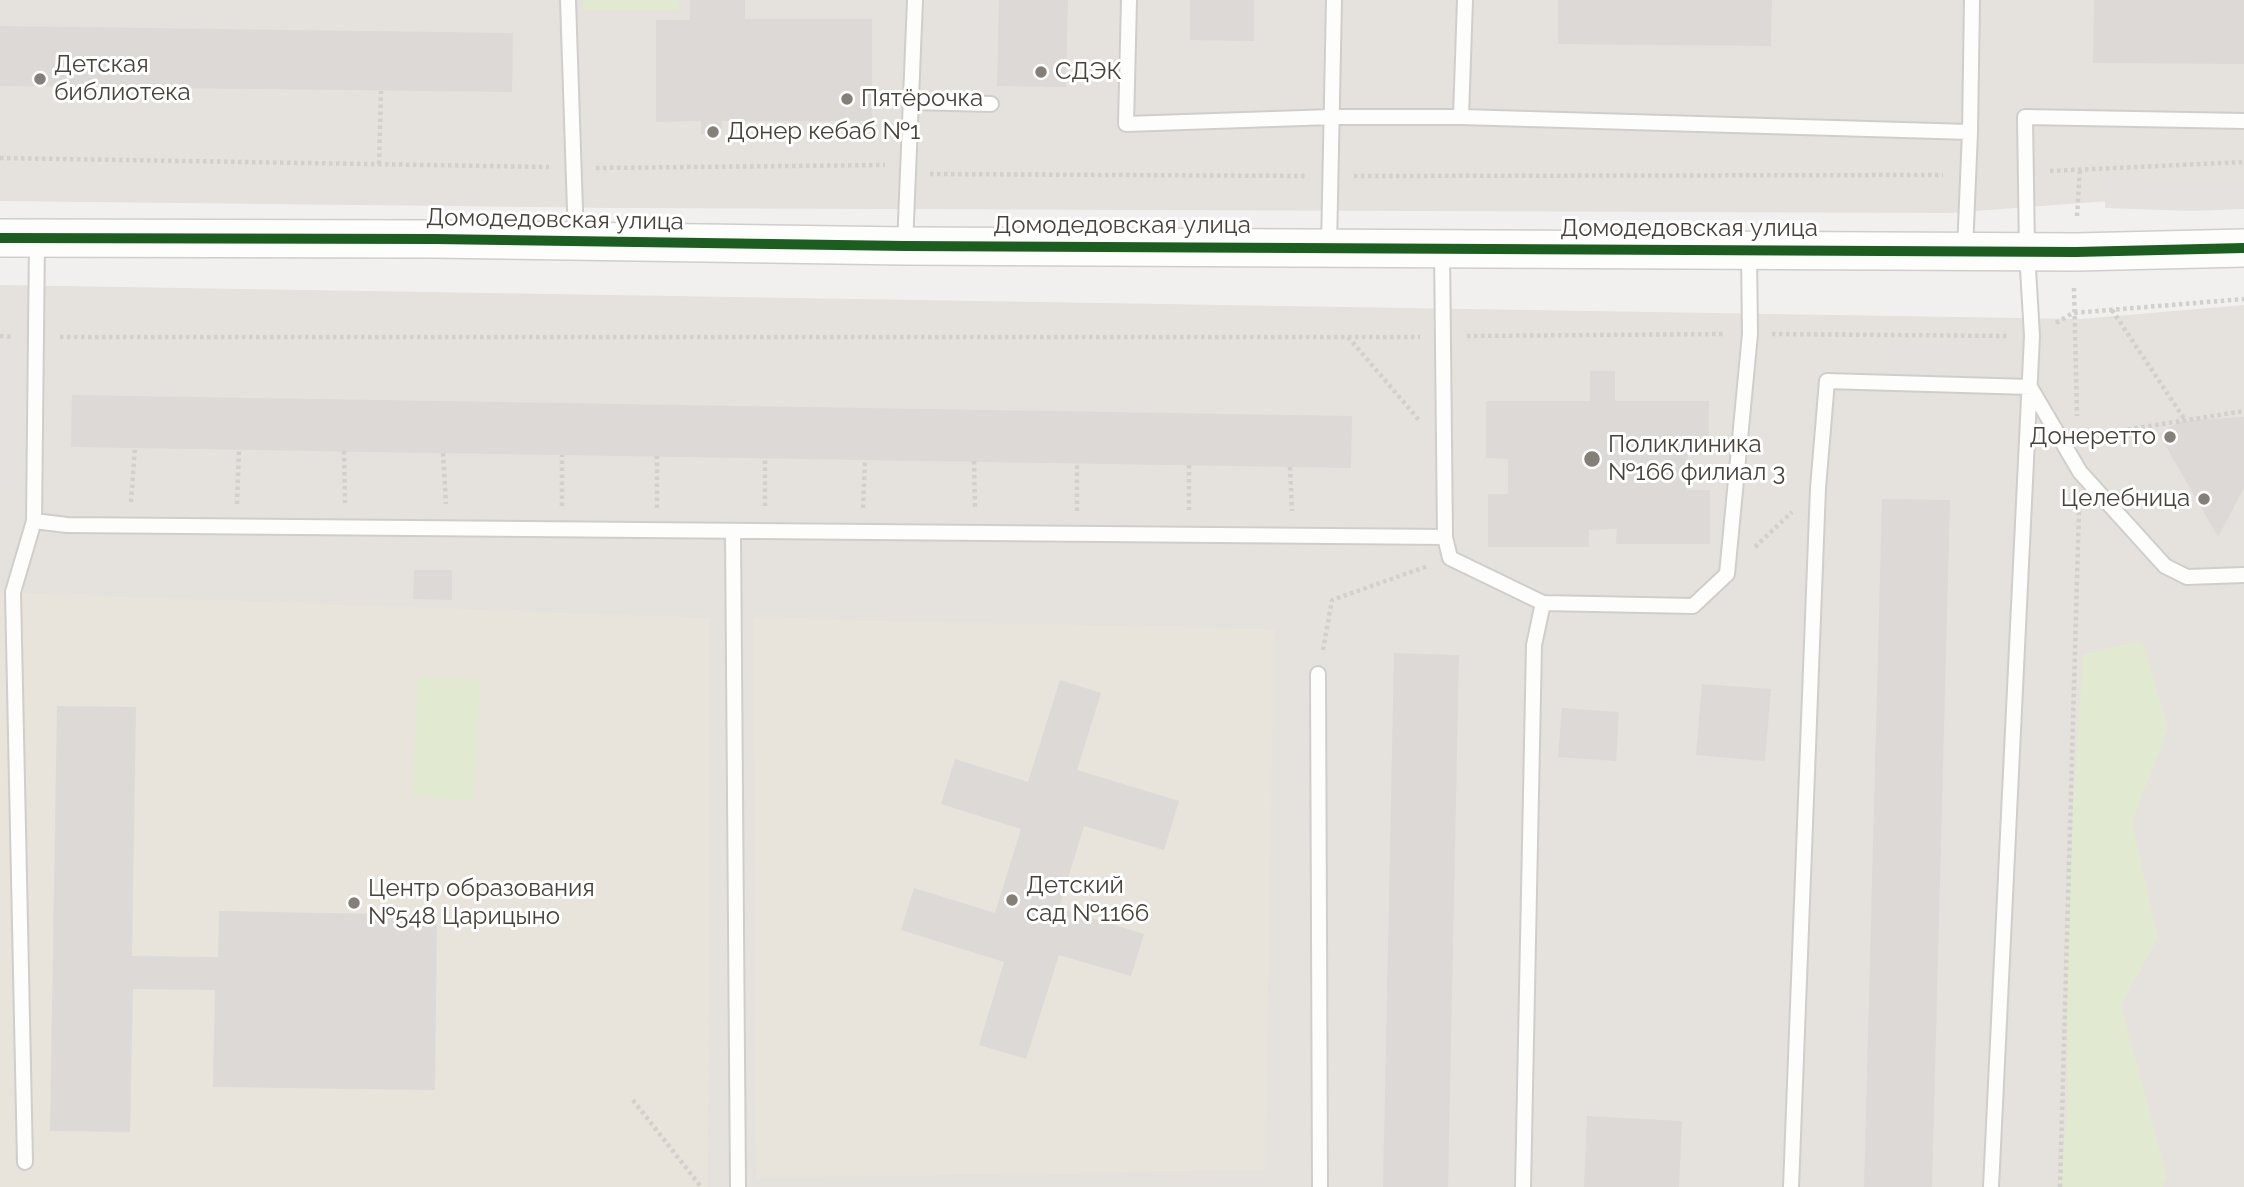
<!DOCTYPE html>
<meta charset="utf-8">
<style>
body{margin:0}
canvas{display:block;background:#f2f0ee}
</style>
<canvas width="2244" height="1187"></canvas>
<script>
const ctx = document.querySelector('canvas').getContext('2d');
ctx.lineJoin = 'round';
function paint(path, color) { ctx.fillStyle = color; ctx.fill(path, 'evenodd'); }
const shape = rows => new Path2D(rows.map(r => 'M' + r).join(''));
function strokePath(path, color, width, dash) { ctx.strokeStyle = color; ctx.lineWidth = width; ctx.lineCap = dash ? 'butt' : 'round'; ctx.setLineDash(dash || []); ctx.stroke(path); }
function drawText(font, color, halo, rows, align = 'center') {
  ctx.font = font + ' Raleway,sans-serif'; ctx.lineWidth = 6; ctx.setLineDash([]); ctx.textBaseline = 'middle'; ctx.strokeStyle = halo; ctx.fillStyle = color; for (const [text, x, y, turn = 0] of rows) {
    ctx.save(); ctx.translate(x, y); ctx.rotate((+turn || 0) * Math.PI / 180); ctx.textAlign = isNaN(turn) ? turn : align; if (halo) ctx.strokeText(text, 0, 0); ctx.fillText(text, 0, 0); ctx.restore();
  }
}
const residential = shape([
 [0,0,2244,0,2244,191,1948,213,620,208,0,201],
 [0,285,2080,319,2244,305,2244,1187,0,1187]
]);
const education = shape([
 [0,592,709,618,708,1187,0,1187],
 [753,618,1274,629,1265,1170,756,1178]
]);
const green = shape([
 [583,0,679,0,679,10,583,10],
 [2142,640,2168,728,2132,823,2158,938,2121,1005,2167,1176,2162,1187,2058,1187,2068,1112,2066,910,2083,655],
 [418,677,481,680,474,801,412,797]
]);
const parking = shape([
 [959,0,993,0,991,104,957,104],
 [2105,178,2188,183,2244,181,2244,209,2192,211,2105,208],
 [1886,346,2002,349,2001,380,1885,376],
 [0,349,17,349,16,487,0,487],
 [2244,968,2244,1150,2239,1150]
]);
const building = shape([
 [690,0,745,0,745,19,872,19,872,121,722,121,721,133,701,134,701,121,656,122,656,20,690,20],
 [999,0,1068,0,1066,87,997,86],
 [1190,0,1254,0,1254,41,1190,40],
 [1558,0,1772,0,1771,46,1558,44],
 [2094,0,2244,0,2244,64,2093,63],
 [0,26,513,33,512,92,0,86],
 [1590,371,1615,371,1615,401,1709,401,1709,455,1688,455,1687,490,1710,490,1710,544,1616,544,1617,529,1589,530,1589,547,1488,547,1488,494,1508,494,1508,459,1486,458,1486,401,1590,401],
 [72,395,1352,416,1351,468,71,447],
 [2244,417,2244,488,2218,537,2159,434,2181,421],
 [1882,499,1950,500,1932,1187,1864,1187],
 [414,570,452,570,452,600,413,599],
 [1394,653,1459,655,1448,1187,1383,1187],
 [1060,680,1101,693,1077,770,1179,801,1164,850,1084,826,1059,908,1144,934,1131,976,1059,955,1026,1059,979,1045,1004,962,901,930,914,888,995,913,1021,829,941,804,955,759,1028,782],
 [1702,684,1771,689,1765,761,1696,755],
 [57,706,136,707,132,956,218,957,219,911,437,915,435,1090,213,1087,215,990,133,989,130,1132,50,1131],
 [1562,708,1619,712,1616,761,1558,757],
 [1587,1116,1682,1121,1679,1187,1584,1187]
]);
const path = shape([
 [0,158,549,167],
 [379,164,381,91],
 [596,168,885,165],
 [2050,171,2244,162],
 [930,174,1306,176],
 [1354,176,1943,175],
 [2077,216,2080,168],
 [2074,288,2077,416],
 [2112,310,2185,420],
 [2056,323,2073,313,2244,299],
 [1772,334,2008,336],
 [0,336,13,337],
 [1467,336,1725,334],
 [60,337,1420,337],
 [1348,337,1419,420],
 [2086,436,2244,411],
 [344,451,345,503],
 [443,453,446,504],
 [974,461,975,510],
 [1189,465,1189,510],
 [1290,467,1292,511],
 [131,502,135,447],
 [237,504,239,449],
 [562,506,562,455],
 [765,506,765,458],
 [657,508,657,456],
 [863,508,865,460],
 [1077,511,1077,463],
 [1755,547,1792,512],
 [1323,650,1332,600,1428,566],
 [633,1100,701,1187],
 [2060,1187,2079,508]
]);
const service = shape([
 [568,0,576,240],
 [1129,0,1126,124,1332,117,1461,117,1970,132],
 [911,102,991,104],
 [1461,117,1465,0],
 [37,239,34,521,67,525,1445,537],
 [905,246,915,0],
 [1329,247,1334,0],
 [1442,249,1445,537,1450,558,1543,603],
 [1965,250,1970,132,1972,0],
 [733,532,738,1187],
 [1318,674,1320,1187],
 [25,1162,13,592,34,521],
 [1523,1187,1534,645,1543,603,1693,606,1727,574,1750,334,1749,252],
 [1791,1187,1818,488,1827,381,2030,387,2080,472,2165,566,2187,577,2244,575],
 [1991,1187,2032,336,2027,252,2025,117,2244,121]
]);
const tertiary = shape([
 [0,238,435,239,905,246,2076,252,2244,248]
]);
const cycleway = shape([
 [0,238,435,239,905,246,2076,252,2244,248]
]);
const markers = [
 [1041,72,7,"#847f79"],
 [40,79,7,"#847f79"],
 [847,99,7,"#847f79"],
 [713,132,7,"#847f79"],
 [2170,437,7,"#847f79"],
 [1592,459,9,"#847f79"],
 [2204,499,7,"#847f79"],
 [1012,900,7,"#847f79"],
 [354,903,7,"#847f79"]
];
const poiNames = [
 ["Детская",54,65],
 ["библиотека",54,93],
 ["СДЭК",1055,72],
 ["Пятёрочка",861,99],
 ["Донер кебаб №1",727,132],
 ["Донеретто",2156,437,"right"],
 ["Поликлиника",1608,445],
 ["№166 филиал 3",1608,473],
 ["Целебница",2190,499,"right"],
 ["Детский",1026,886],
 ["сад №1166",1026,914],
 ["Центр образования",368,889],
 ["№548 Царицыно",368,917]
];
const streetNames = [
 ["Домодедовская улица",555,220,1],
 ["Домодедовская улица",1122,226],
 ["Домодедовская улица",1689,229]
];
paint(residential, '#e5e2dd');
paint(education, '#e8e3db');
paint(green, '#e2e9d1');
paint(parking, '#e4e1df');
paint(building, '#dcd9d7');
strokePath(service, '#d0cecb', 18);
strokePath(tertiary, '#d0cecb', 40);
strokePath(path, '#d2d0cc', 4.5, [3.5, 3.5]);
strokePath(service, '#fdfdfc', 14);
strokePath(tertiary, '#fdfdfc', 37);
strokePath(cycleway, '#1b5e20', 10);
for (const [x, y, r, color] of markers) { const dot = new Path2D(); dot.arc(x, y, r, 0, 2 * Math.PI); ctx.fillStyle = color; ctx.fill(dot); strokePath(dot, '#fff', 2.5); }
drawText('24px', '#48423a', '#fff', poiNames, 'left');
drawText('24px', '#48423a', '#fff', streetNames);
</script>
